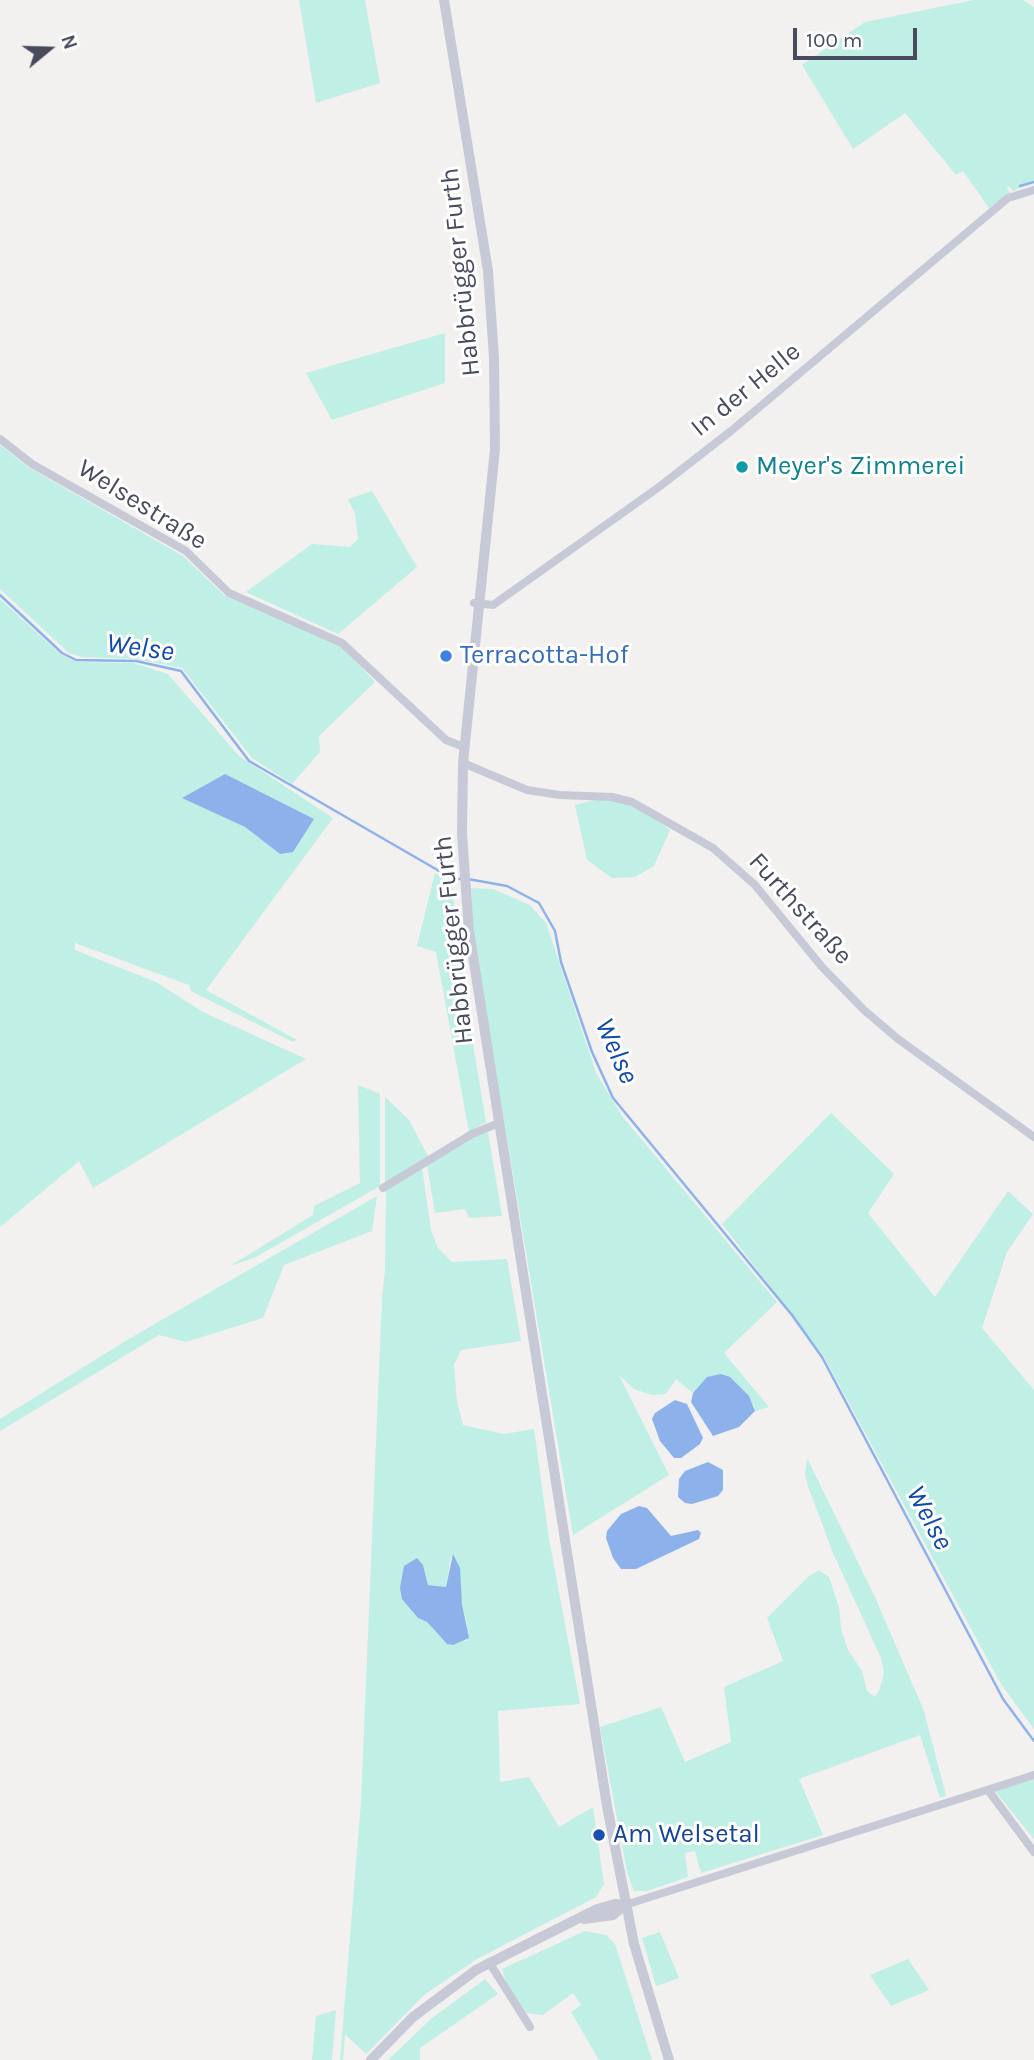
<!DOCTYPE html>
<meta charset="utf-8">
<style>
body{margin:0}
#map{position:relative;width:1034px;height:2060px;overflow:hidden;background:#f2f1f0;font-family:Karla,sans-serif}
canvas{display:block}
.north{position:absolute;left:14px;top:14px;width:70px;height:70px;-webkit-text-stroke:5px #fff;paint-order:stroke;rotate:71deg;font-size:19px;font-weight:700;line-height:28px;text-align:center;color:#484b5d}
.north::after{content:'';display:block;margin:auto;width:24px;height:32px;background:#484b5d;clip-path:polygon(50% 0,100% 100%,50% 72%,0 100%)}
.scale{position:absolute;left:793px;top:28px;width:124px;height:32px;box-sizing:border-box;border:4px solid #484b5d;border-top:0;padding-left:9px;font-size:21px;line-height:24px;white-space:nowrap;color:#484b5d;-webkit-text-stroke:5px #fff;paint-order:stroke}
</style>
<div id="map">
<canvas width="1034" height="2060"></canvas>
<div class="north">N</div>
<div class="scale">100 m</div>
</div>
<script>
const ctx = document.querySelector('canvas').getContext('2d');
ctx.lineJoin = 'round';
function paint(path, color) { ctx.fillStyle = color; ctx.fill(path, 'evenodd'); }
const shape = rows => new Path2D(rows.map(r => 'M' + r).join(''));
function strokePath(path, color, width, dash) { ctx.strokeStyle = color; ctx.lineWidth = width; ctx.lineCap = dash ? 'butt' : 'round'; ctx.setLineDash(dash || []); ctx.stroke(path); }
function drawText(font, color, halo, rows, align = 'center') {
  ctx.font = font + ' Karla,sans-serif'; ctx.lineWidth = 6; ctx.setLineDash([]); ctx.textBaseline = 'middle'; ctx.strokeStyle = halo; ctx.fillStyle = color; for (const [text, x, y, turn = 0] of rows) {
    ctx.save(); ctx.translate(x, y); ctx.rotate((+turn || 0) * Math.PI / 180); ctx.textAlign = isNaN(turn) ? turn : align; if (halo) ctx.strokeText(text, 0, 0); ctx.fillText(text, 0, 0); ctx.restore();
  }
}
const green = shape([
 [299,0,365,0,380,83,316,103],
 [974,0,1023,0,1034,7,1034,182,1013,191,1009,186,1007,188,1010,193,989,208,963,171,956,175,905,113,853,149,802,65,865,22],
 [445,333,445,383,332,420,306,373],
 [0,445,28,467,183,556,225,596,342,646,375,682,319,736,320,752,292,784,252,758,182,668,136,659,81,657,69,653,0,589],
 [372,491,417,567,338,634,246,592,312,544,350,547,358,539,355,514,348,499],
 [0,599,60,654,76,662,133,663,168,674,239,756,333,818,206,990,297,1040,293,1042,191,991,189,985,75,943,75,950,156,982,203,1012,306,1059,93,1188,79,1161,0,1227],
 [183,798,314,819,280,854,245,827],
 [606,797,639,805,670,830,654,866,635,877,612,878,587,860,575,805],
 [435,873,452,886,463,984,486,1122,469,1132,436,952,417,946],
 [471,888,493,889,530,905,546,923,596,1073,622,1116,777,1302,724,1353,769,1407,755,1411,754,1405,707,1378,693,1393,676,1379,666,1394,652,1395,634,1389,619,1375,669,1475,573,1535,474,940],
 [358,1085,380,1094,380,1186,254,1258,230,1266,313,1215,314,1206,360,1183],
 [385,1097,409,1120,429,1158,385,1184],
 [831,1113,894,1174,868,1213,935,1297,1008,1191,1033,1214,1007,1252,982,1328,1034,1390,1034,1729,1001,1684,823,1355,722,1224],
 [488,1132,502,1216,469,1218,465,1209,435,1213,427,1165,474,1136],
 [422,1167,431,1230,438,1248,452,1262,507,1259,521,1341,461,1350,454,1365,457,1402,463,1425,504,1434,534,1429,549,1539,580,1704,498,1711,500,1782,529,1777,559,1827,593,1807,604,1884,596,1897,477,1959,424,1995,366,2054,345,2034,343,2060,340,2060,361,1802,382,1299,385,1270,386,1189],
 [451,1555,467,1625,467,1641,441,1638,427,1622,418,1618,423,1565,428,1585,446,1587],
 [377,1196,372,1231,284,1265,263,1318,186,1342,159,1335,0,1431,0,1419,127,1340],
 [807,1458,875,1597,924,1711,946,1796,940,1798,920,1735,799,1779,823,1835,701,1873,695,1851,685,1853,688,1877,647,1891,634,1891,627,1872,600,1727,661,1707,685,1762,731,1742,724,1687,783,1661,767,1618,808,1577,819,1570,829,1577,839,1608,841,1629,848,1650,862,1671,867,1691,875,1697,879,1691,884,1673,881,1658,833,1553,809,1489,805,1475],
 [1034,1779,1034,1839,995,1791],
 [585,1931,606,1935,615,1944,652,2060,599,2060,571,2012,581,2005,573,1993,543,2015,526,2013,507,1985,502,1969],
 [660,1932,679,1978,656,1986,642,1938],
 [908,1959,929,1990,891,2006,870,1975],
 [485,1979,498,1994,420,2048,420,2060,388,2060,432,2018],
 [336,2010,332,2060,312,2060,316,2016]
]);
const water = shape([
 [225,774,314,819,293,852,280,854,245,827,182,798],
 [721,1374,730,1377,749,1396,755,1411,739,1427,713,1436,691,1402,693,1393,707,1377],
 [675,1400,687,1404,703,1438,700,1444,681,1458,674,1458,660,1441,652,1419,655,1413],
 [708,1462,723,1470,723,1490,718,1496,692,1504,685,1503,678,1497,679,1479,685,1471],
 [639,1506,647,1508,671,1536,698,1530,701,1533,699,1539,636,1569,621,1569,613,1558,606,1538,607,1531,621,1514],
 [453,1554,460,1568,462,1604,469,1638,453,1645,447,1644,427,1622,418,1618,402,1599,400,1588,404,1566,417,1558,423,1565,428,1585,446,1587]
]);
const stream = shape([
 [1020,186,1034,182],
 [0,595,62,653,76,660,136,661,181,671,249,761,453,879,461,879],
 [468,879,507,886,539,903,555,931,561,962,592,1052,613,1098,792,1315,822,1357,1003,1699,1034,1741]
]);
const minor = shape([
 [0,439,32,464,186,551,229,593,342,643,446,740,464,747],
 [474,603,493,605,659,487,731,431,1008,198,1034,190],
 [463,763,527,790,560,795,612,797,632,802,713,848,755,885,822,967,864,1010,898,1039,1034,1137],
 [383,1188,472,1134,499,1123],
 [988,1790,1034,1852],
 [625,1905,1034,1775],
 [489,1962,530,2027]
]);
const tertiary = shape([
 [444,0,488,271,494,358,495,449,463,763,462,834,469,931,607,1806,634,1944,669,2060],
 [584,1919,613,1915,625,1905],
 [371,2060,413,2017,476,1970,597,1909,615,1904,625,1905]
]);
const markers = [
 [742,467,7,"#0f9aa8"],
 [446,656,7,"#3f7fe0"],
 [599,1835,7,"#1a4fb4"]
];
const streetNames = [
 ["Habbrügger Furth",461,272,-96],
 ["In der Helle",746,390,-39],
 ["Welsestraße",142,505,32],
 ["Furthstraße",800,909,48],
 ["Habbrügger Furth",454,940,-96]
];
const cultureNames = [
 ["Meyer's Zimmerei",756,467]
];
const shopNames = [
 ["Terracotta-Hof",460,656]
];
const transitNames = [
 ["Am Welsetal",613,1835]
];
const waterNames = [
 ["Welse",140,648,8],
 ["Welse",616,1051,66],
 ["Welse",929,1518,62]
];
paint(green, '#bfefe5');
paint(water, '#8db2eb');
strokePath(stream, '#8db2eb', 2.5);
strokePath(minor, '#c7c9d6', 8);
strokePath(tertiary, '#c7c9d6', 10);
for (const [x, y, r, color] of markers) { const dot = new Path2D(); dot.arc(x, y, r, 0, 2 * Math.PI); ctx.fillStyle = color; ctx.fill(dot); strokePath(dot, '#fff', 2.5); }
drawText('26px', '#484b5d', '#fff', streetNames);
drawText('26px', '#0d838f', '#fff', cultureNames, 'left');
drawText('26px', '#366cbe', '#fff', shopNames, 'left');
drawText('26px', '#164399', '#fff', transitNames, 'left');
drawText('italic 28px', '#0e4baa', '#fff', waterNames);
</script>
